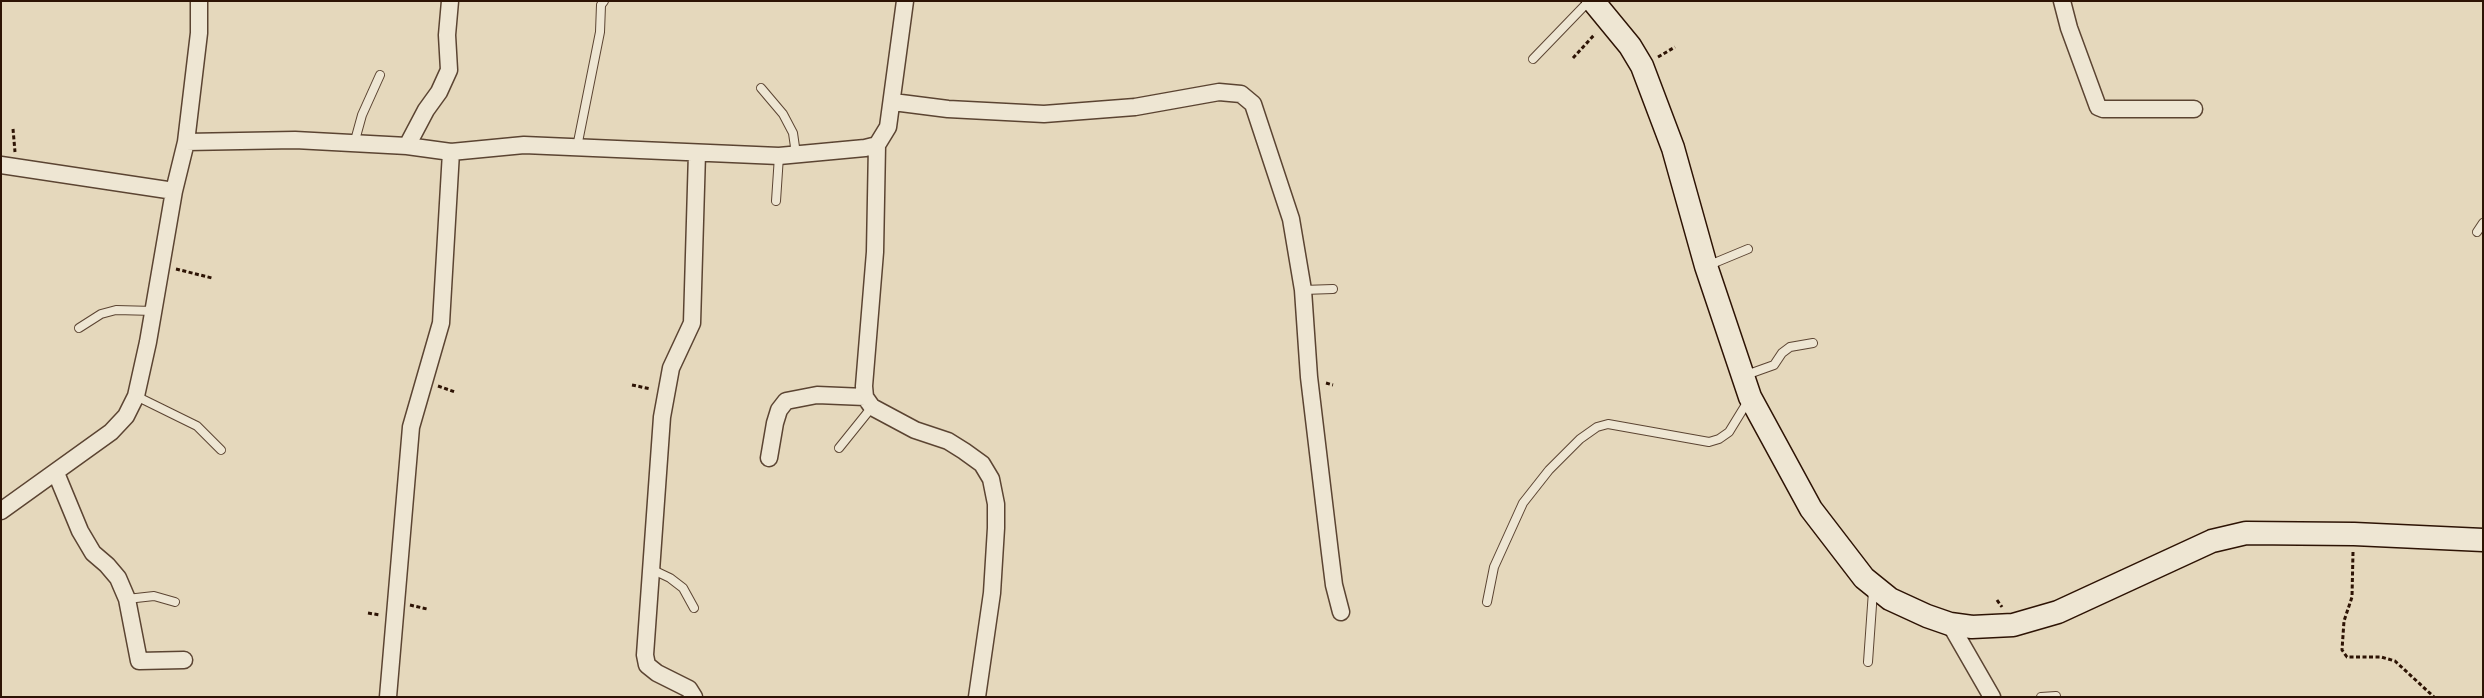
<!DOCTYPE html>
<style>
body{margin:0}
#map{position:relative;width:2484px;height:698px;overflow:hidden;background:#e5d8bc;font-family:"Old Standard TT",serif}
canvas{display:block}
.frame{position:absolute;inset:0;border:2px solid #2d1304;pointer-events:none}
</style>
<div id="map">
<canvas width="2484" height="698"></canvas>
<div class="frame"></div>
</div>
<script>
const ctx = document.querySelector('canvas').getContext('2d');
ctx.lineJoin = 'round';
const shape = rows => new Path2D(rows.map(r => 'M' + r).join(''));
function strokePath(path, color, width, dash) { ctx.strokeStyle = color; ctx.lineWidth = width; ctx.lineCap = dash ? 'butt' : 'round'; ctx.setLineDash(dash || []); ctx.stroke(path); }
const path = shape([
 [1658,57,1675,47],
 [1573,58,1595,34],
 [13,129,15,152],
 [176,269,212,278],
 [1326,383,1333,385],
 [632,385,651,389],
 [438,386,455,392],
 [2353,552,2352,597,2344,621,2342,650,2347,657,2381,657,2395,661,2434,697],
 [1997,600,2002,607],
 [410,605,427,609],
 [368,613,380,615]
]);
const lane = shape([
 [1533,59,1589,1],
 [761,88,783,114,793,133,796,154],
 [354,144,362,115,380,75],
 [577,147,600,32,601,5,604,1],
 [776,201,779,156],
 [2477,232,2483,223],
 [1707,266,1748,249],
 [1303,290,1333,289],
 [79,328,101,314,116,310,154,311],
 [1746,375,1774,365,1782,353,1790,347,1813,343],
 [136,396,197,426,221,450],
 [839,448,872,407],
 [651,569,670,578,683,588,694,608],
 [127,599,154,596,175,602],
 [1487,602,1494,567,1523,503,1549,470,1580,439,1597,427,1608,424,1709,442,1719,439,1729,432,1748,401],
 [1868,662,1873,591],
 [2041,697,2056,696]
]);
const street = shape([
 [2062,1,2069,28,2098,107,2103,109,2194,109],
 [893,102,948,109,1044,114,1135,107,1219,92,1241,94,1253,104,1291,219,1303,290,1309,377,1330,553,1334,585,1341,612],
 [186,142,295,140,407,146,451,152,524,145,779,156,865,148,877,145,888,127,905,1],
 [877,145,875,252,864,386,865,397,872,407,915,430,948,441,964,451,982,464,991,479,996,504,996,528,992,593,977,697],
 [407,146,426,110,439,92,449,70,447,35,450,1],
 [1,165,174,191],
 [769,458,775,423,779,410,786,401,817,395,865,397],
 [56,473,80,531,93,553,107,565,118,578,127,599,139,661,184,660],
 [1,511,111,432,126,416,136,396,148,342,174,191,186,142,199,33,199,1],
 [1950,624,1992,697],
 [388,697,411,427,441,323,451,152],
 [694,697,689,689,657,673,647,665,645,655,662,417,671,368,692,323,697,153]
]);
const secondary = shape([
 [1593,1,1630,46,1642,66,1673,148,1706,266,1750,397,1811,509,1864,578,1890,599,1927,616,1950,624,1972,627,2013,625,2058,612,2212,541,2246,533,2354,534,2483,540]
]);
strokePath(lane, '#5b4432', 10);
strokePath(street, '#5b4432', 19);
strokePath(secondary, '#2d1304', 25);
strokePath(path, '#2d1304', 3, [4, 2.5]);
strokePath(lane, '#eee6d3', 8);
strokePath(street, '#eee6d3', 16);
strokePath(secondary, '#eee6d3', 22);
</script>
